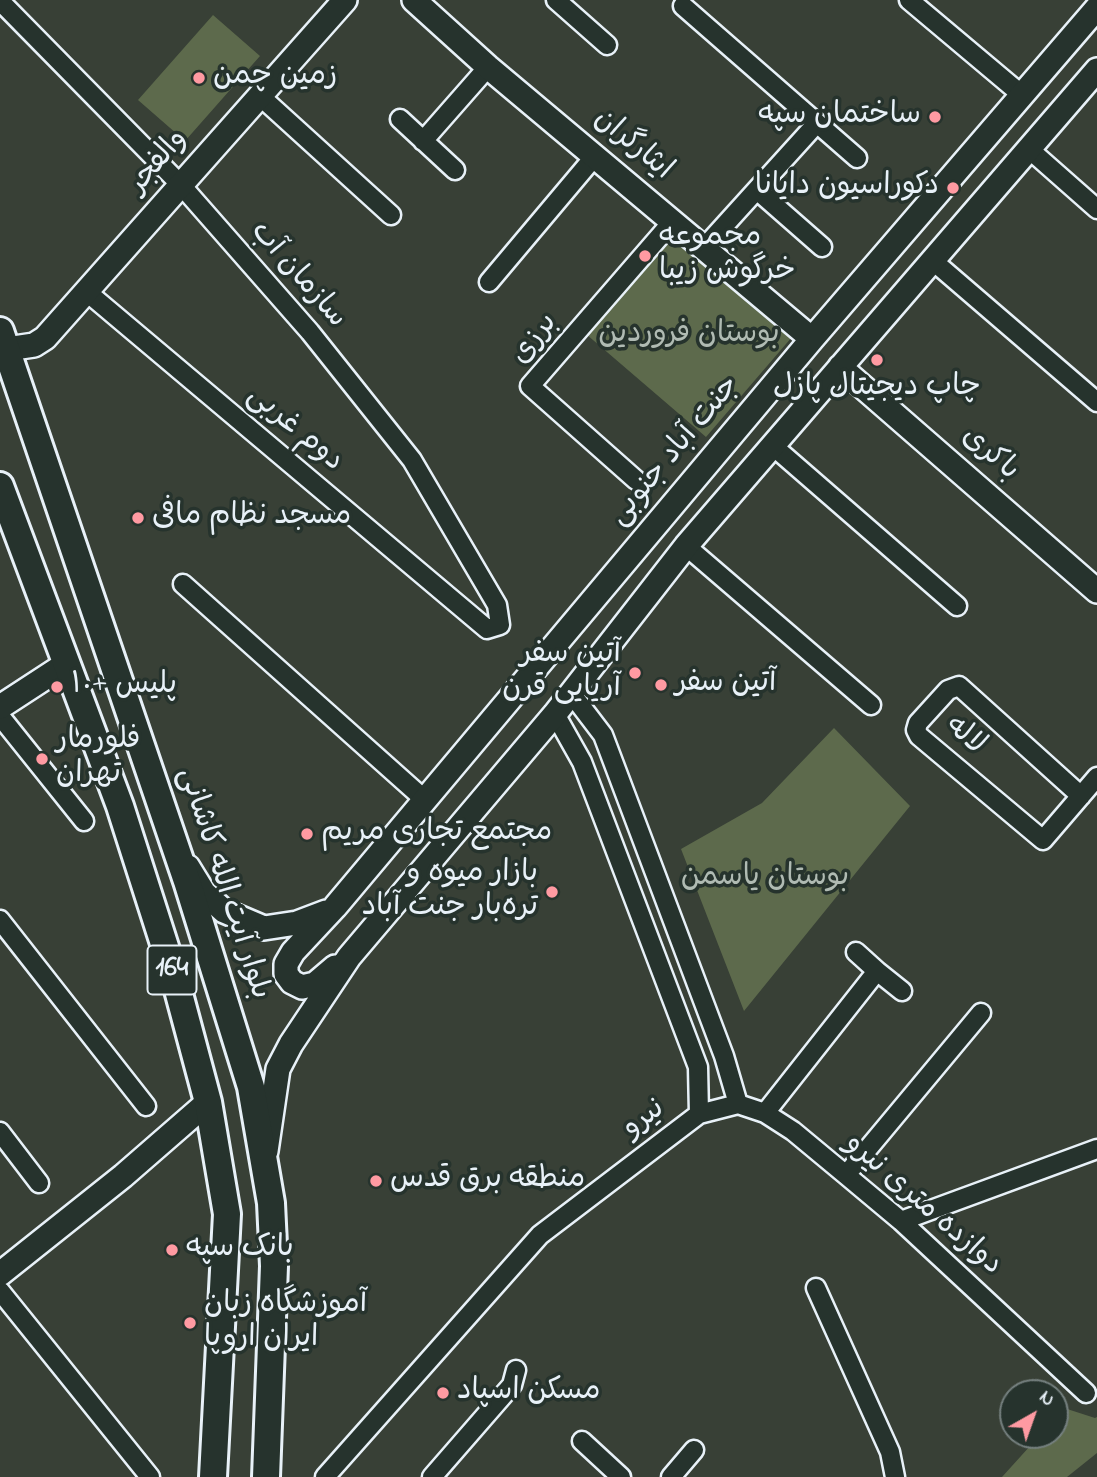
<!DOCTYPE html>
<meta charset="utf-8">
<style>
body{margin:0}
#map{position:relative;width:1097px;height:1477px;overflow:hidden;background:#384036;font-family:"Indie Flower",sans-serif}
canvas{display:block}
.north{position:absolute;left:999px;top:1379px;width:70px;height:70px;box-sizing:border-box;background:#26332d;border:2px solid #747f7e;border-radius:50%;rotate:40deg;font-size:19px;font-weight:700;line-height:28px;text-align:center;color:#e8f1f8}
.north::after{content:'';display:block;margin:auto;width:24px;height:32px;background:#ff9aa2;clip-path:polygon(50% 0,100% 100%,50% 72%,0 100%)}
</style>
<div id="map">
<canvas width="1097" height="1477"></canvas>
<div class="north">N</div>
</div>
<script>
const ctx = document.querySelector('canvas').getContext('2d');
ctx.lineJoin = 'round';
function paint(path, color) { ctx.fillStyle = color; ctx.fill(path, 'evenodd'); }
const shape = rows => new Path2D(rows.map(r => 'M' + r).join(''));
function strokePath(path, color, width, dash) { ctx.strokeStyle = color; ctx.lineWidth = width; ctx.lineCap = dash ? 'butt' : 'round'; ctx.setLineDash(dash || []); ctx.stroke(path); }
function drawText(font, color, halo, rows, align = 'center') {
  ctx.font = font + ' "Indie Flower","Playpen Sans Arabic",sans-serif'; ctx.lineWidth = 7; ctx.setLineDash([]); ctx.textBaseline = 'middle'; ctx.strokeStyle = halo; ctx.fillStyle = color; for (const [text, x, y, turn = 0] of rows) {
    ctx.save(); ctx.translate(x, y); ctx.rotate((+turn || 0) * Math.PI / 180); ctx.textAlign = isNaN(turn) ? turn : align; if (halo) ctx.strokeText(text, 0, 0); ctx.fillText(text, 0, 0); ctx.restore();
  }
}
const green = shape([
 [213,15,260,56,185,141,138,100],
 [673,234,792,337,706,437,586,334],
 [834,728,910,806,744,1011,681,849,762,803],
 [1064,1408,1095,1418,1097,1417,1097,1453,1067,1477,1002,1477,1040,1435,1055,1435,1055,1418]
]);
const street = shape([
 [556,0,607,45],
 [909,0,1022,95],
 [0,1,181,185,310,332,412,460,497,605,500,625,487,629,87,292],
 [683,6,857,158],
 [260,96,391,215],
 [400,119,455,170],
 [423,141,488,67],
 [1029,149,1097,209],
 [757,190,822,247],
 [703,249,817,123],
 [932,260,1097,402],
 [489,282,595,156],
 [773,446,957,606],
 [636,480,530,386,673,221],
 [686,546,871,705],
 [183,584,425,800],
 [571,693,603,735,724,1056,738,1104],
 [555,714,582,762,698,1067,699,1114],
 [0,716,84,821],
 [1081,796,959,686,948,690,918,723,916,730,919,736,1043,840,1097,777],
 [0,920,146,1106],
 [856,952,877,971],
 [765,1113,877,971,902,991],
 [0,1132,39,1183],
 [846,1175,981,1013],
 [901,1221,1097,1149],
 [816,1288,890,1452,895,1477],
 [0,1291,150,1477],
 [582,1441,621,1477],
 [325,1477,540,1235,699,1114,738,1104,765,1113,793,1131,846,1175,901,1221,1086,1393],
 [432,1477,512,1385,516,1370],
 [671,1477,694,1450]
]);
const secondary = shape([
 [414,0,488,67,812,339],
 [7,349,34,345,45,338,345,0],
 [840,367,1097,591],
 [0,707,66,664],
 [188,867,204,893,224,911,264,928,297,923,326,912],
 [335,967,315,984,302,987,292,982,286,974,286,964,293,952,335,907,812,339,1097,8],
 [266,1151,278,1069,291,1044,349,957,555,714,686,546,1097,70],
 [0,1274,123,1176,208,1102]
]);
const primary = shape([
 [0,331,187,881,251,1087,271,1203,274,1266,266,1477],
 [0,486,120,806,174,975,208,1102,227,1214,213,1477]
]);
const markers = [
 [199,78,7,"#ff9aa2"],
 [935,117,7,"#ff9aa2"],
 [953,188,7,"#ff9aa2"],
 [645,256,7,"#ff9aa2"],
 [877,360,7,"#ff9aa2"],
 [138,518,7,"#ff9aa2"],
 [635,673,7,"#ff9aa2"],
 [661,685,7,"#ff9aa2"],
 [57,687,7,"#ff9aa2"],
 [42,759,7,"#ff9aa2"],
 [307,834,7,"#ff9aa2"],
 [552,892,7,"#ff9aa2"],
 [376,1181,7,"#ff9aa2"],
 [172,1250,7,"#ff9aa2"],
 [190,1323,7,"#ff9aa2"],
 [443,1393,7,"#ff9aa2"]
];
const shields = [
 [172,970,49]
];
const shieldNames = [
 ["164",172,970]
];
const poiNames = [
 ["زمین چمن",213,78],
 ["ساختمان سپه",921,117,"right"],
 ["دکوراسیون دایانا",939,188,"right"],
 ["مجموعه",659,239],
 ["خرگوش زیبا",659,273],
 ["چاپ دیجیتال پازل",877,389,"center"],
 ["مسجد نظام مافی",152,518],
 ["آتین سفر",621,656,"right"],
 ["آریایی قرن",621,690,"right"],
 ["آتین سفر",675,685],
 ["پلیس +۱۰",71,687],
 ["فلورمار",56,742],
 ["تهران",56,776],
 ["مجتمع تجاری مریم",321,834],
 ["بازار میوه و",538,875,"right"],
 ["تره‌بار جنت آباد",538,909,"right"],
 ["منطقه برق قدس",390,1181],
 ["بانک سپه",186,1250],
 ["آموزشگاه زبان",204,1306],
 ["ایران اروپا",204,1340],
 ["مسکن اسپاد",457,1393]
];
const streetNames = [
 ["ایثارگران",632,146,40],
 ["والفجر",159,163,-49],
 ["سازمان آب",297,276,49],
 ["برزی",536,340,-52],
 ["دوم غربی",294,430,40],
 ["جنت آباد جنوبی",676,452,-50],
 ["باکری",989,455,41],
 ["لاله",964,737,41],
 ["بلوار آیت الله کاشانی",222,884,72],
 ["نیرو",645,1120,-37],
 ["دوازده متری نیرو",922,1206,41]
];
const parkNames = [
 ["بوستان فروردین",689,336],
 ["بوستان یاسمن",765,879]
];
paint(green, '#5d6a4c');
strokePath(street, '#e8f1f8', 23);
strokePath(secondary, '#e8f1f8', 28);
strokePath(primary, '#e8f1f8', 32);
strokePath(street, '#26332d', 18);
strokePath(secondary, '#26332d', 23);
strokePath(primary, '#26332d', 26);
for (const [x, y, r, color] of markers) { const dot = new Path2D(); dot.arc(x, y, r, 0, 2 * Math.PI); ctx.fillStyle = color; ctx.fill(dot); strokePath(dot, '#26332d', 2.5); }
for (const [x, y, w] of shields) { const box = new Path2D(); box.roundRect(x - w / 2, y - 24.5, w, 49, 5); ctx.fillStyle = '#26332d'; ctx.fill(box); strokePath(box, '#e8f1f8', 2); }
drawText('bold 28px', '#e8f1f8', null, shieldNames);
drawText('30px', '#e8f1f8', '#26332d', poiNames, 'left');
drawText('30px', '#e8f1f8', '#26332d', streetNames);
drawText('30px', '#b0bbb3', '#26332d', parkNames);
</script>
